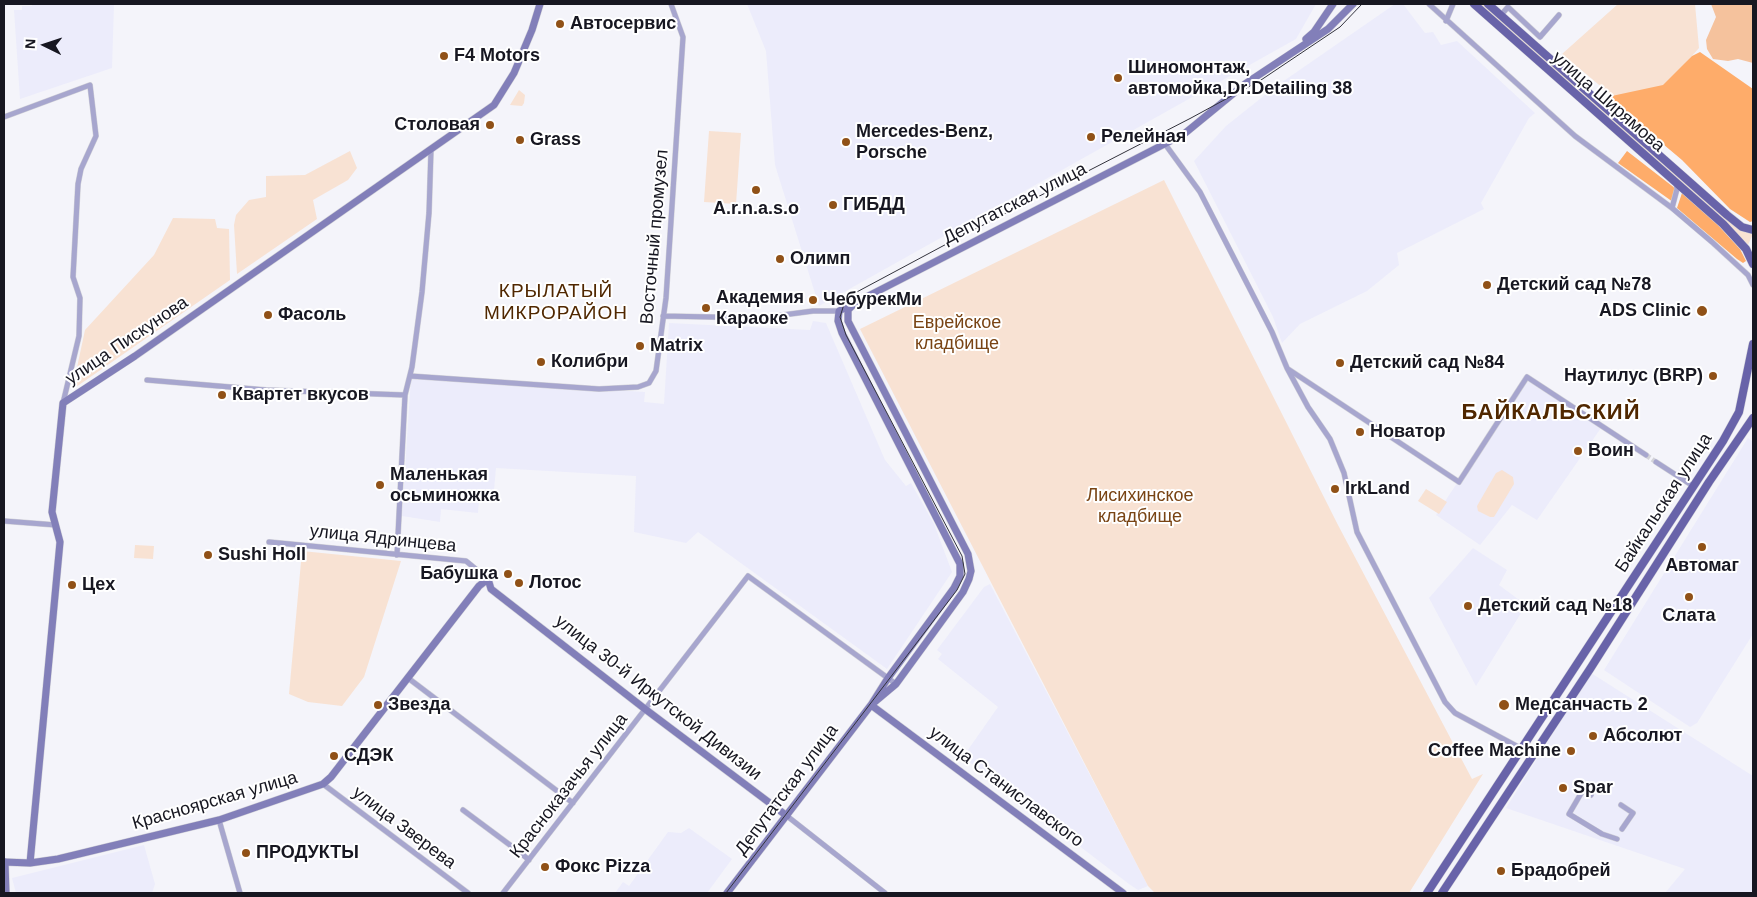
<!DOCTYPE html>
<meta charset="utf-8">
<style>
body{margin:0}
#map{position:relative;width:1757px;height:897px;overflow:hidden;background:#f4f4fa;font-family:Helvetica,sans-serif}
canvas{display:block}
.frame{position:absolute;inset:0;border:5px solid #171721;pointer-events:none}
.north{position:absolute;left:20px;top:20px;width:50px;height:50px;-webkit-text-stroke:4px #fff;paint-order:stroke;rotate:274deg;font-size:14px;font-weight:700;line-height:20px;text-align:center;color:#171721}
.north::after{content:'';display:block;margin:auto;width:18px;height:22px;background:#171721;clip-path:polygon(50% 0,100% 100%,50% 72%,0 100%)}
</style>
<div id="map">
<canvas width="1757" height="897"></canvas>
<div class="frame"></div>
<div class="north">N</div>
</div>
<script>
const ctx = document.querySelector('canvas').getContext('2d');
ctx.lineJoin = 'round';
function paint(path, color) { ctx.fillStyle = color; ctx.fill(path, 'evenodd'); }
const shape = rows => new Path2D(rows.map(r => 'M' + r).join(''));
function strokePath(path, color, width, dash) { ctx.strokeStyle = color; ctx.lineWidth = width; ctx.lineCap = dash ? 'butt' : 'round'; ctx.setLineDash(dash || []); ctx.stroke(path); }
function drawText(font, color, halo, rows, align = 'center') {
  ctx.font = font + ' Helvetica,sans-serif'; ctx.lineWidth = 4; ctx.setLineDash([]); ctx.textBaseline = 'middle'; ctx.strokeStyle = halo; ctx.fillStyle = color; for (const [text, x, y, turn = 0] of rows) {
    ctx.save(); ctx.translate(x, y); ctx.rotate((+turn || 0) * Math.PI / 180); ctx.textAlign = isNaN(turn) ? turn : align; if (halo) ctx.strokeText(text, 0, 0); ctx.fillText(text, 0, 0); ctx.restore();
  }
}
const built = shape([
 [32,4,114,4,112,68,20,99,14,10,22,10,22,6,32,6],
 [747,4,1316,4,1296,39,819,306,775,165,766,51],
 [1395,4,1403,4,1425,33,1433,32,1441,45,1457,41,1535,113,1529,118,1481,203,1484,209,1397,253,1399,265,1367,291,1300,324,1282,343,1273,317,1194,161,1226,126,1275,87],
 [813,321,826,323,885,460,906,486,911,483,934,524,952,572,887,669,698,532,686,543,634,532,636,476,496,468,493,501,479,500,478,513,441,509,440,522,402,516,411,377,645,392,644,402,664,404,669,323,810,330],
 [1527,377,1601,428,1537,520,1512,505,1480,545,1436,515],
 [1748,438,1753,442,1753,634,1697,723,1690,727,1604,670],
 [1473,548,1507,570,1499,585,1526,605,1476,686,1429,598],
 [990,584,1148,886,1138,890,1129,884,963,757,998,707,938,659,942,654,937,650,984,587],
 [1591,673,1753,776,1753,893,1665,893,1685,869,1506,808],
 [689,828,732,859,707,893,615,893,623,882,629,886,668,832,681,833],
 [144,845,155,884,152,893,16,893,12,878]
]);
const green = shape([
 [1477,4,1483,4,1742,229,1753,234,1748,245,1713,210],
 [1618,4,1695,4,1699,48,1681,68,1670,91,1630,101,1610,94,1562,54],
 [519,90,525,95,524,103,522,106,510,105],
 [709,131,741,133,736,204,704,202],
 [350,151,357,168,348,180,313,200,317,219,237,274,234,225,236,215,249,200,266,197,266,176,305,175],
 [1164,180,1338,525,1472,779,1483,774,1409,893,1155,893,1148,886,860,329],
 [173,218,215,219,217,228,229,229,230,280,76,387,73,386,85,330,154,255],
 [1502,470,1513,477,1514,484,1494,517,1490,517,1478,511,1477,506,1496,473],
 [1426,489,1447,502,1439,514,1418,501],
 [135,545,154,546,153,559,134,558],
 [302,551,401,561,364,677,342,706,308,702,289,694]
]);
const forest = shape([
 [1700,52,1753,89,1753,221,1750,222,1730,209,1682,160,1607,97,1663,85,1692,56],
 [1627,151,1676,189,1673,202,1618,163],
 [1682,193,1717,224,1740,249,1746,261,1743,263,1737,259,1677,208]
]);
const water = shape([
 [1711,4,1753,4,1753,63,1738,59,1728,61,1713,59,1707,49,1706,40,1716,17]
]);
const streetTunnel = shape([
 [1646,455,1656,462]
]);
const street = shape([
 [1429,4,1575,136,1672,208,1712,242,1748,275,1753,285],
 [1501,15,1508,7,1540,37,1559,15],
 [1446,21,1453,4],
 [4,117,90,85,96,136,81,169,78,184,73,277,80,298,79,336,63,403],
 [1165,144,1200,192,1272,332,1287,368,1308,407,1330,439,1344,473,1357,532,1445,702,1455,713,1522,749],
 [1672,208,1677,189,1676,182],
 [663,316,760,318,813,311,839,311],
 [1288,369,1459,482,1527,377,1646,455],
 [410,376,599,389,638,387,649,383,656,371,666,298,683,37,671,4],
 [147,380,266,390,405,395],
 [1656,462,1693,486],
 [4,521,56,525],
 [269,542,466,561,488,579],
 [397,555,405,395,412,367,422,292,429,213,431,150],
 [408,678,573,803],
 [323,784,468,893],
 [1591,795,1583,790,1569,814,1602,834,1617,839],
 [1621,805,1633,813,1622,829],
 [463,810,514,848],
 [787,816,885,893],
 [219,820,240,893],
 [523,855,529,860],
 [503,893,748,576,896,684]
]);
const secondary = shape([
 [1306,39,1314,32,1333,4],
 [871,705,888,678,954,588,960,576,960,564,842,333,838,321,839,311,1184,134,1245,84,1328,29,1353,4],
 [871,705,1123,893],
 [4,862,30,863,58,859,219,820,323,784,331,777,479,586,488,579,491,589,645,709,787,816],
 [5,862,6,893],
 [30,863,60,542,52,512,63,403,135,356,494,105,514,73,532,30,540,4],
 [727,893,871,705,896,684,963,592,969,579,971,571,968,554,848,321,848,310,854,304]
]);
const primary = shape([
 [1474,4,1723,224,1746,249,1753,264],
 [1488,4,1727,215,1742,227,1753,230],
 [1427,893,1723,441,1739,412,1753,344],
 [1442,893,1590,669,1709,482,1753,418]
]);
const tram = shape([
 [726,893,957,590,965,574,962,556,846,335,840,317,845,301,853,294,954,240,1191,118,1261,80,1340,27,1362,4]
]);
const markers = [
 [560,24,5,"#905117"],
 [444,56,5,"#905117"],
 [1118,78,5,"#905117"],
 [490,125,5,"#905117"],
 [1091,137,5,"#905117"],
 [520,140,5,"#905117"],
 [846,142,5,"#905117"],
 [756,190,5,"#905117"],
 [833,205,5,"#905117"],
 [780,259,5,"#905117"],
 [1487,285,5,"#905117"],
 [813,300,5,"#905117"],
 [706,308,5,"#905117"],
 [1702,311,6,"#905117"],
 [268,315,5,"#905117"],
 [640,346,5,"#905117"],
 [541,362,5,"#905117"],
 [1340,363,5,"#905117"],
 [1713,376,5,"#905117"],
 [222,395,5,"#905117"],
 [1360,432,5,"#905117"],
 [1578,451,5,"#905117"],
 [380,485,5,"#905117"],
 [1335,489,5,"#905117"],
 [1702,547,5,"#905117"],
 [208,555,5,"#905117"],
 [508,574,5,"#905117"],
 [519,583,5,"#905117"],
 [72,585,5,"#905117"],
 [1689,597,5,"#905117"],
 [1468,606,5,"#905117"],
 [378,705,5,"#905117"],
 [1504,705,6,"#905117"],
 [1593,736,5,"#905117"],
 [1571,751,5,"#905117"],
 [334,756,5,"#905117"],
 [1563,788,5,"#905117"],
 [246,853,5,"#905117"],
 [545,867,5,"#905117"],
 [1501,871,5,"#905117"]
];
const poiNames = [
 ["Автосервис",570,24],
 ["F4 Motors",454,56],
 ["Шиномонтаж,",1128,68],
 ["автомойка,Dr.Detailing 38",1128,89],
 ["Столовая",480,125,"right"],
 ["Mercedes-Benz,",856,132],
 ["Porsche",856,153],
 ["Релейная",1101,137],
 ["Grass",530,140],
 ["ГИБДД",843,205],
 ["A.r.n.a.s.o",756,209,"center"],
 ["Олимп",790,259],
 ["Детский сад №78",1497,285],
 ["Академия",716,298],
 ["Караоке",716,319],
 ["ЧебурекМи",823,300],
 ["ADS Clinic",1691,311,"right"],
 ["Фасоль",278,315],
 ["Matrix",650,346],
 ["Колибри",551,362],
 ["Детский сад №84",1350,363],
 ["Наутилус (BRP)",1703,376,"right"],
 ["Квартет вкусов",232,395],
 ["Новатор",1370,432],
 ["Воин",1588,451],
 ["Маленькая",390,475],
 ["осьминожка",390,496],
 ["IrkLand",1345,489],
 ["Sushi Holl",218,555],
 ["Автомаг",1702,566,"center"],
 ["Бабушка",498,574,"right"],
 ["Лотос",529,583],
 ["Цех",82,585],
 ["Детский сад №18",1478,606],
 ["Слата",1689,616,"center"],
 ["Звезда",388,705],
 ["Медсанчасть 2",1515,705],
 ["Абсолют",1603,736],
 ["Coffee Machine",1561,751,"right"],
 ["СДЭК",344,756],
 ["Spar",1573,788],
 ["ПРОДУКТЫ",256,853],
 ["Фокс Pizza",555,867],
 ["Брадобрей",1511,871]
];
const streetNames = [
 ["улица Ширямова",1608,102,41],
 ["Депутатская улица",1015,204,-27],
 ["Восточный промузел",655,237,-85],
 ["улица Пискунова",127,341,-34],
 ["Байкальская улица",1664,503,-57],
 ["улица Ядринцева",383,539,6],
 ["улица 30-й Иркутской Дивизии",658,698,38],
 ["Красноказачья улица",569,786,-52],
 ["улица Станиславского",1006,787,37],
 ["Депутатская улица",787,790,-53],
 ["Красноярская улица",215,801,-16],
 ["улица Зверева",404,828,37]
];
const parkNames = [
 ["Еврейское",957,323],
 ["кладбище",957,344],
 ["Лисихинское",1140,496],
 ["кладбище",1140,517]
];
const neighbourhoodNames = [
 ["КРЫЛАТЫЙ",556,292],
 ["МИКРОРАЙОН",556,314]
];
const districtNames = [
 ["БАЙКАЛЬСКИЙ",1551,413]
];
paint(built, '#ececfb');
paint(green, '#f8e2d3');
paint(forest, '#feac6a');
paint(water, '#f5c29d');
strokePath(streetTunnel, '#d3d3d9', 5, [5, 2.5]);
strokePath(street, '#d1d1d7', 6);
strokePath(secondary, '#d1d1d7', 8);
strokePath(primary, '#d1d1d7', 9);
strokePath(street, '#a7a6ce', 5);
strokePath(secondary, '#827fb9', 7);
strokePath(primary, '#6863a9', 8);
strokePath(tram, '#32323c', 1);
for (const [x, y, r, color] of markers) { const dot = new Path2D(); dot.arc(x, y, r, 0, 2 * Math.PI); ctx.fillStyle = color; ctx.fill(dot); strokePath(dot, '#fff', 2); }
drawText('bold 18px', '#171721', '#fff', poiNames, 'left');
drawText('18px', '#171721', '#fff', streetNames);
drawText('18px', '#794414', '#fff', parkNames);
ctx.letterSpacing = '1px';
drawText('19px', '#502700', '#fff', neighbourhoodNames);
ctx.letterSpacing = '0px';
ctx.letterSpacing = '1px';
drawText('bold 22px', '#502700', '#fff', districtNames);
ctx.letterSpacing = '0px';
</script>
